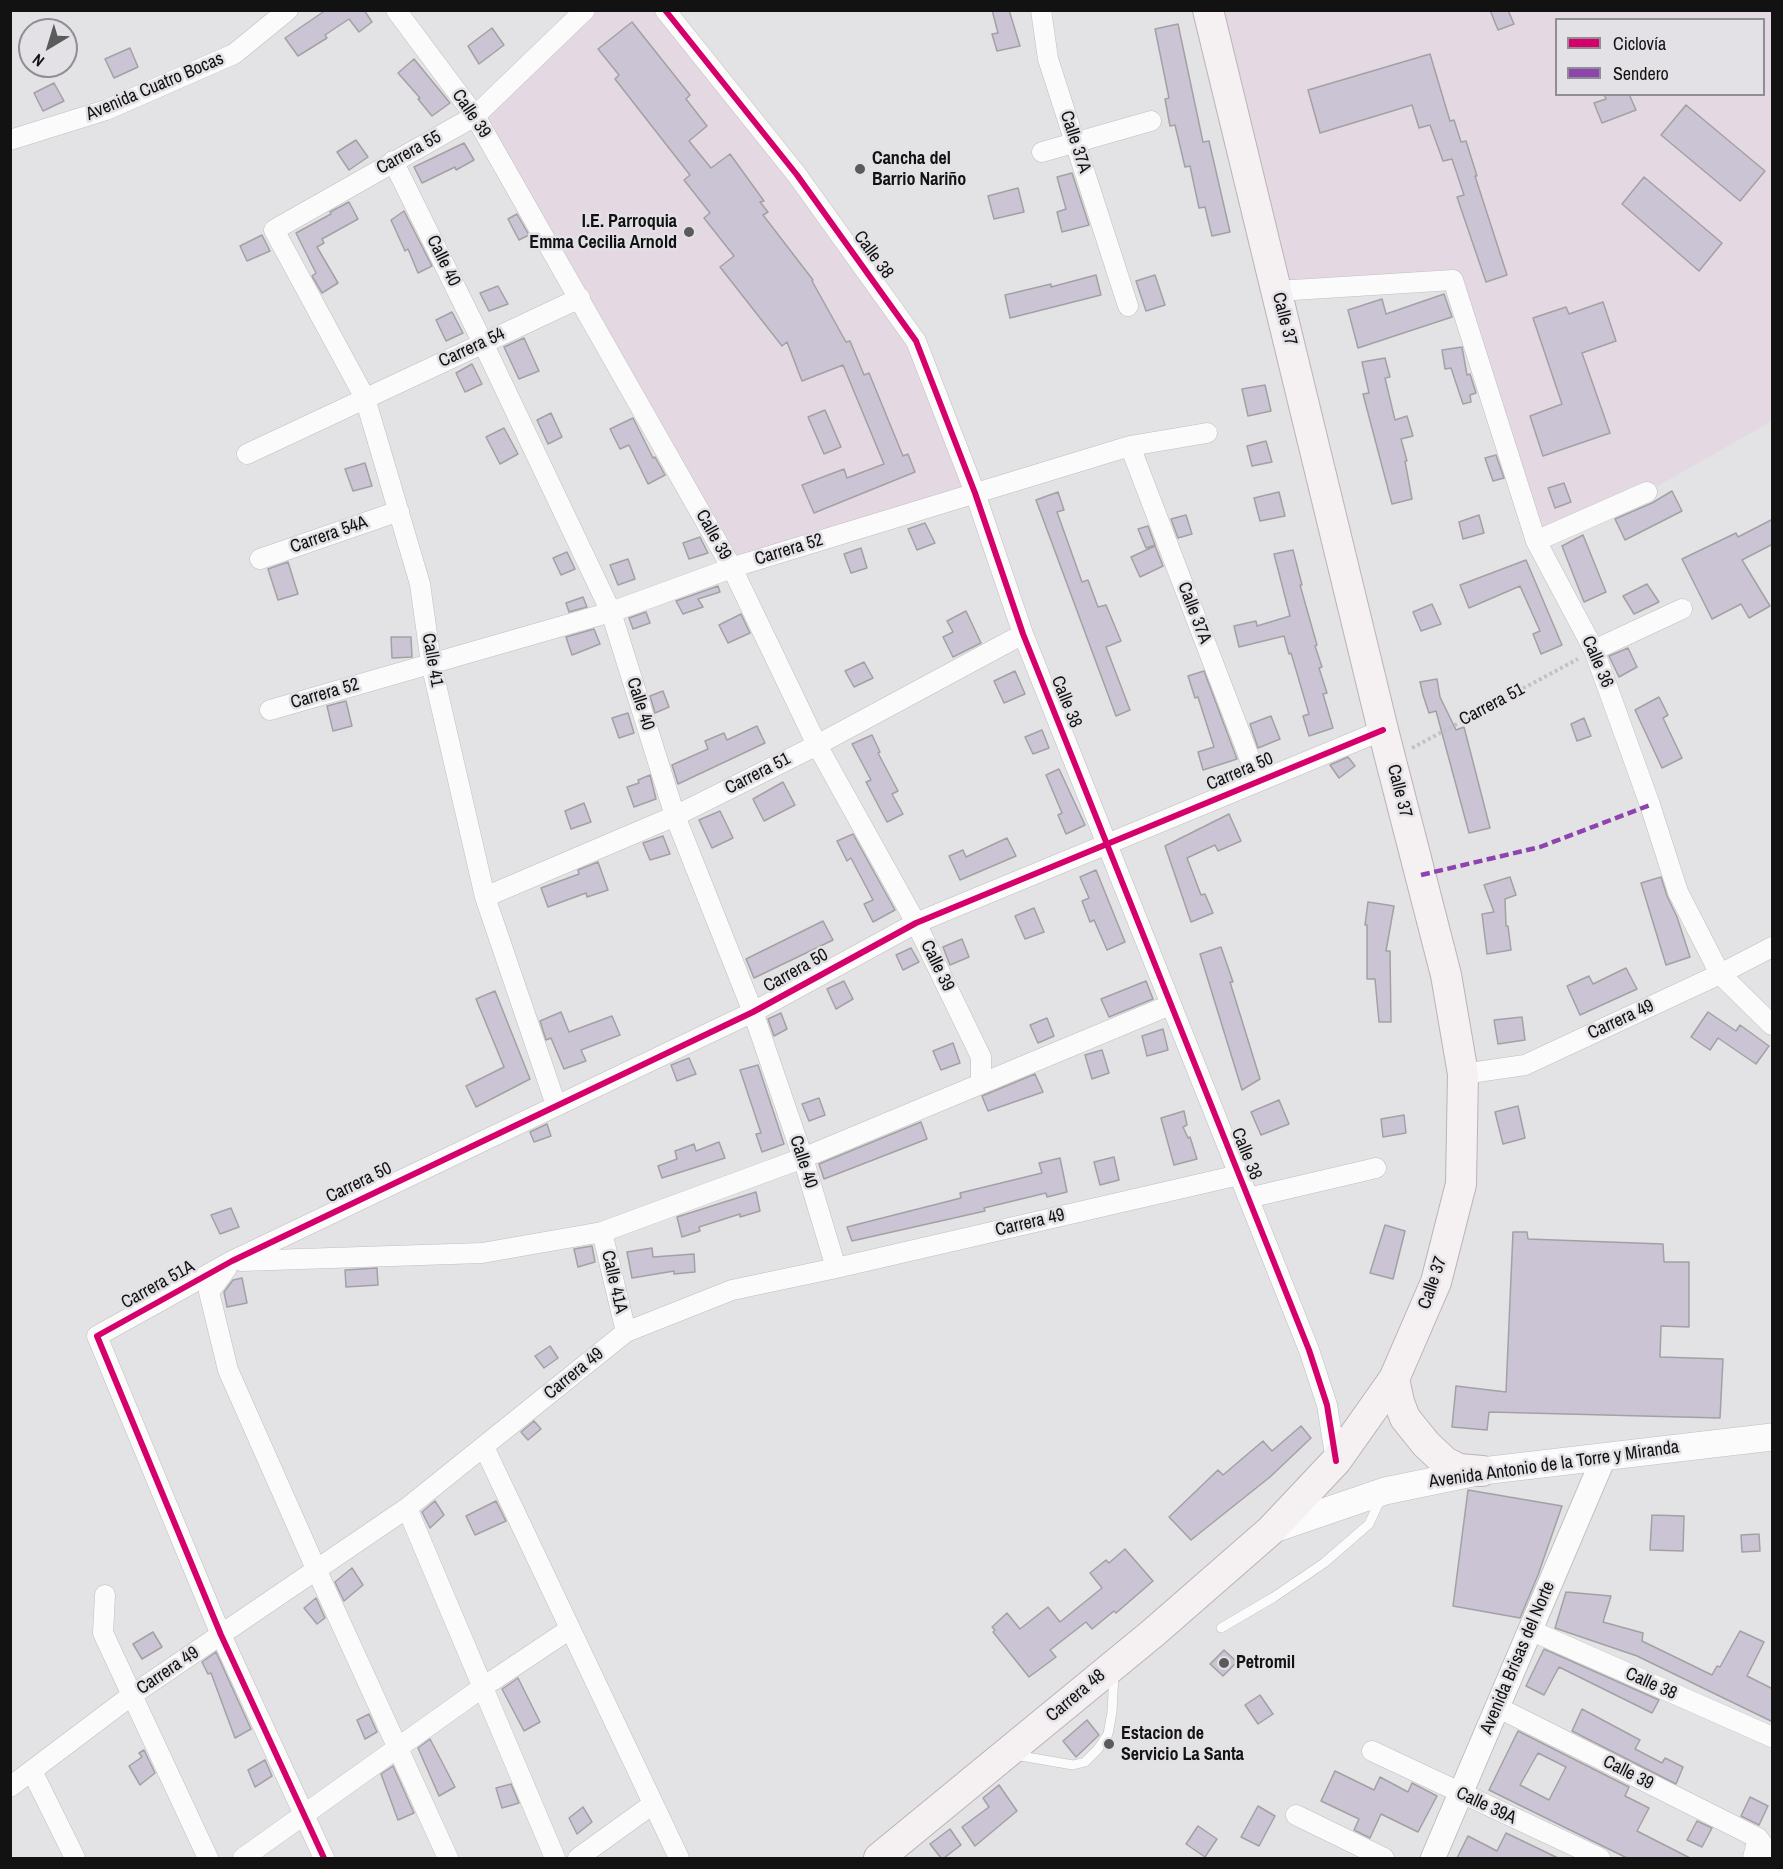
<!DOCTYPE html>
<meta charset="utf-8">
<style>
body{margin:0}
#map{position:relative;width:1783px;height:1869px;overflow:hidden;background:#e3e2e4;font-family:"Archivo Narrow",sans-serif}
canvas{display:block}
.frame{position:absolute;inset:0;border:12px solid #121213;pointer-events:none}
.legend{position:absolute;left:1555px;top:18px;width:210px;height:78px;box-sizing:border-box;background:#e3e1e5;border:2px solid #8f8e91;margin:0;padding:8px 10px;list-style:none;font-size:18px;color:#121213}
.legend li{display:flex;align-items:center;gap:12px;height:30px}
.legend b{width:30px;border:2px solid #8f8e91}
.north{position:absolute;left:18px;top:18px;width:60px;height:60px;box-sizing:border-box;background:#e3e1e5;border:2px solid #8f8e91;border-radius:50%;rotate:218deg;font-size:16px;font-weight:700;line-height:24px;text-align:center;color:#121213}
.north::after{content:'';display:block;margin:auto;width:21px;height:27px;background:#5b5b5c;clip-path:polygon(50% 0,100% 100%,50% 72%,0 100%)}
</style>
<div id="map">
<canvas width="1783" height="1869"></canvas>
<div class="frame"></div>
<ul class="legend">
<li><b style="height:8px;background:#d6006c"></b>Ciclovía</li>
<li><b style="height:8px;background:#8e44ad"></b>Sendero</li>
</ul>
<div class="north">N</div>
</div>
<script>
const ctx = document.querySelector('canvas').getContext('2d');
ctx.lineJoin = 'round';
function paint(path, color) { ctx.fillStyle = color; ctx.fill(path, 'evenodd'); }
const shape = rows => new Path2D(rows.map(r => 'M' + r).join(''));
function strokePath(path, color, width, dash) { ctx.strokeStyle = color; ctx.lineWidth = width; ctx.lineCap = dash ? 'butt' : 'round'; ctx.setLineDash(dash || []); ctx.stroke(path); }
function drawText(font, color, halo, rows, align = 'center') {
  ctx.font = font + ' "Archivo Narrow",sans-serif'; ctx.lineWidth = 5; ctx.setLineDash([]); ctx.textBaseline = 'middle'; ctx.strokeStyle = halo; ctx.fillStyle = color; for (const [text, x, y, turn = 0] of rows) {
    ctx.save(); ctx.translate(x, y); ctx.rotate((+turn || 0) * Math.PI / 180); ctx.textAlign = isNaN(turn) ? turn : align; if (halo) ctx.strokeText(text, 0, 0); ctx.fillText(text, 0, 0); ctx.restore();
  }
}
const education = shape([
 [587,11,657,11,918,348,969,495,737,566,483,117],
 [1218,11,1772,11,1772,421,1647,492,1536,541,1453,280,1277,291],
 [1556,20,1764,20,1764,94,1556,94]
]);
const building = shape([
 [326,10,364,10,372,22,359,32,349,19,325,35,327,38,298,56,285,38,326,10],
 [992,10,1009,10,1020,46,997,51,992,34,998,33,992,10],
 [1490,10,1508,10,1514,24,1498,30,1490,10],
 [632,22,690,95,686,99,707,126,689,141,711,168,730,154,764,201,760,202,768,212,763,215,813,280,812,281,846,342,850,341,864,375,869,373,903,456,908,454,915,472,814,513,802,485,844,469,847,478,884,464,843,365,802,381,787,342,782,346,720,267,734,256,704,218,710,213,684,180,690,175,615,79,619,75,598,49,632,22],
 [1178,24,1203,142,1209,141,1230,232,1212,236,1205,207,1199,208,1190,166,1185,167,1175,125,1170,126,1165,99,1169,98,1155,29,1178,24],
 [492,28,504,45,479,64,468,46,492,28],
 [130,48,138,67,114,78,105,59,130,48],
 [1430,54,1450,121,1454,120,1461,142,1466,141,1477,176,1475,176,1507,275,1486,282,1457,197,1464,195,1452,159,1443,161,1430,125,1419,128,1412,105,1320,133,1308,90,1430,54],
 [414,59,450,103,432,116,418,99,420,98,398,73,414,59],
 [54,83,64,101,43,111,34,93,54,83],
 [1604,94,1629,94,1636,110,1602,123,1594,103,1606,99,1604,94],
 [1686,105,1765,171,1740,201,1661,135,1686,105],
 [356,140,368,157,349,170,337,152,356,140],
 [464,143,474,160,456,170,455,167,422,183,414,167,464,143],
 [1072,173,1089,225,1062,232,1057,212,1066,209,1057,177,1072,173],
 [1644,177,1722,243,1699,271,1622,204,1644,177],
 [1018,188,1024,212,994,219,988,196,1018,188],
 [349,202,358,219,322,239,324,243,317,247,338,283,322,293,312,276,316,273,296,233,331,214,330,212,349,202],
 [404,211,432,266,418,273,408,249,405,251,391,220,404,211],
 [517,214,529,235,519,240,508,219,517,214],
 [262,235,270,251,247,261,240,246,262,235],
 [1096,275,1101,295,1010,318,1005,295,1051,284,1051,287,1096,275],
 [1155,275,1165,305,1146,311,1136,281,1155,275],
 [498,286,508,304,489,311,480,293,498,286],
 [1444,294,1452,317,1358,348,1348,310,1382,299,1386,314,1444,294],
 [1603,302,1616,341,1582,353,1610,433,1543,456,1530,416,1562,404,1533,318,1566,307,1569,314,1603,302],
 [452,312,463,333,446,341,436,320,452,312],
 [524,338,539,371,519,379,504,347,524,338],
 [1462,347,1467,375,1470,374,1476,393,1470,395,1471,402,1463,404,1451,368,1445,369,1442,350,1462,347],
 [1385,358,1390,377,1385,378,1395,420,1407,416,1413,436,1401,439,1407,461,1405,461,1412,499,1392,504,1363,394,1369,393,1362,362,1385,358],
 [472,364,482,384,465,392,456,373,472,364],
 [1265,385,1271,411,1248,416,1242,389,1265,385],
 [825,410,841,447,824,454,808,417,825,410],
 [551,413,562,437,548,444,537,420,551,413],
 [633,418,653,458,655,457,665,475,648,484,629,445,620,449,610,429,633,418],
 [504,428,518,454,500,464,486,437,504,428],
 [1266,441,1272,462,1252,466,1247,446,1266,441],
 [1496,455,1504,478,1493,481,1485,458,1496,455],
 [365,463,372,486,353,491,345,469,365,463],
 [1564,483,1571,502,1555,508,1548,488,1564,483],
 [1672,491,1682,511,1625,540,1615,519,1652,503,1672,491],
 [1058,492,1064,510,1057,512,1082,582,1088,580,1098,607,1106,605,1121,641,1106,647,1130,710,1116,716,1036,500,1058,492],
 [1279,492,1285,516,1260,521,1254,498,1279,492],
 [1186,515,1192,534,1178,538,1171,519,1186,515],
 [1479,515,1484,533,1463,539,1459,522,1479,515],
 [1773,519,1773,544,1742,560,1770,606,1749,618,1741,604,1712,619,1682,559,1736,533,1738,537,1773,519],
 [925,523,935,543,917,550,908,529,925,523],
 [1148,526,1155,545,1146,548,1138,529,1148,526],
 [1583,535,1606,592,1584,602,1562,546,1583,535],
 [700,537,708,553,689,559,683,543,700,537],
 [1155,546,1163,566,1140,577,1131,557,1155,546],
 [861,548,867,568,851,573,844,554,861,548],
 [1293,550,1302,585,1300,585,1317,645,1315,646,1322,667,1319,668,1327,693,1323,694,1333,728,1309,736,1303,716,1309,714,1291,653,1289,654,1284,636,1239,647,1234,626,1256,621,1257,626,1290,616,1274,554,1293,550],
 [567,552,575,569,561,575,553,558,567,552],
 [628,559,635,579,618,585,610,565,628,559],
 [1526,560,1562,645,1541,654,1533,634,1540,631,1520,586,1469,608,1460,585,1526,560],
 [288,562,298,594,278,600,268,569,288,562],
 [1647,584,1659,602,1634,614,1623,596,1647,584],
 [718,586,720,592,698,599,703,607,683,614,676,601,718,586],
 [583,597,587,607,569,612,566,603,583,597],
 [1432,604,1441,624,1421,631,1413,612,1432,604],
 [966,611,981,643,953,657,943,637,953,632,947,621,966,611],
 [646,612,650,623,633,629,629,618,646,612],
 [741,614,750,633,728,643,719,625,741,614],
 [594,629,600,644,572,655,566,637,594,629],
 [391,637,411,637,412,657,392,658,391,637],
 [1628,648,1637,667,1619,677,1609,656,1628,648],
 [864,662,873,678,854,687,845,671,864,662],
 [1015,671,1025,694,1004,703,994,681,1015,671],
 [1204,671,1237,759,1203,770,1198,752,1214,747,1198,697,1195,698,1188,676,1204,671],
 [1437,679,1440,697,1456,730,1464,727,1490,828,1469,833,1436,711,1429,713,1423,695,1420,682,1437,679],
 [663,691,669,707,655,713,650,696,663,691],
 [1659,697,1668,715,1663,718,1682,758,1662,768,1635,710,1659,697],
 [346,701,352,726,333,731,327,706,346,701],
 [628,713,634,733,619,738,612,718,628,713],
 [1271,716,1280,739,1258,748,1250,724,1271,716],
 [1584,718,1591,736,1577,741,1571,724,1584,718],
 [757,726,765,743,678,784,672,765,708,749,705,741,724,733,727,740,757,726],
 [1042,730,1049,748,1033,754,1025,737,1042,730],
 [872,735,880,752,878,753,898,791,892,794,903,814,887,822,866,782,871,780,852,744,872,735],
 [1348,757,1355,766,1339,778,1330,765,1348,757],
 [1059,769,1085,825,1066,834,1058,815,1062,813,1046,775,1059,769],
 [650,775,656,799,634,807,627,787,639,783,638,780,650,775],
 [783,782,795,805,764,821,753,799,783,782],
 [584,803,591,822,571,829,565,811,584,803],
 [720,811,733,838,712,848,699,820,720,811],
 [1229,814,1241,841,1218,851,1215,845,1187,858,1201,895,1205,894,1213,913,1191,922,1165,846,1229,814],
 [853,834,895,910,873,922,864,904,873,900,851,858,847,861,837,841,853,834],
 [663,836,670,854,650,860,643,843,663,836],
 [1007,838,1016,856,960,880,949,856,963,850,966,857,1007,838],
 [598,862,608,890,587,897,586,893,548,907,541,888,579,874,578,870,598,862],
 [1096,870,1125,942,1107,950,1094,920,1090,922,1082,901,1089,898,1080,877,1096,870],
 [1510,877,1516,895,1505,899,1506,926,1508,926,1511,950,1487,954,1482,914,1494,912,1484,885,1510,877],
 [1661,877,1667,896,1677,917,1690,957,1666,965,1641,883,1661,877],
 [1368,902,1394,906,1386,951,1390,951,1391,1022,1379,1022,1375,979,1367,979,1367,925,1365,925,1368,902],
 [1034,908,1044,932,1025,939,1015,916,1034,908],
 [823,921,833,940,754,978,746,959,823,921],
 [962,939,969,957,950,965,943,947,962,939],
 [1221,947,1233,982,1230,982,1260,1079,1242,1090,1200,954,1221,947],
 [911,948,919,962,903,970,896,955,911,948],
 [1626,968,1637,989,1580,1015,1567,986,1589,976,1593,984,1626,968],
 [844,981,853,999,836,1009,827,989,844,981],
 [1146,981,1153,999,1109,1017,1101,999,1146,981],
 [495,991,530,1079,476,1107,466,1086,504,1067,476,999,495,991],
 [561,1012,569,1032,612,1016,620,1035,581,1050,586,1061,564,1069,551,1038,546,1040,540,1021,561,1012],
 [1708,1012,1736,1031,1740,1025,1769,1046,1756,1064,1718,1038,1710,1050,1691,1037,1708,1012],
 [781,1013,787,1029,774,1036,768,1019,781,1013],
 [1522,1017,1525,1040,1498,1044,1494,1020,1522,1017],
 [1047,1018,1054,1036,1038,1043,1030,1025,1047,1018],
 [1163,1029,1168,1050,1147,1056,1142,1036,1163,1029],
 [953,1043,960,1063,941,1070,933,1051,953,1043],
 [1102,1050,1109,1073,1092,1079,1085,1055,1102,1050],
 [689,1058,696,1074,677,1081,671,1065,689,1058],
 [758,1065,784,1144,762,1152,756,1134,761,1133,740,1070,758,1065],
 [1035,1074,1043,1092,988,1111,982,1096,1035,1074],
 [819,1098,825,1115,809,1121,802,1104,819,1098],
 [1279,1100,1289,1124,1261,1135,1251,1112,1279,1100],
 [1518,1106,1525,1138,1503,1144,1495,1112,1518,1106],
 [1184,1111,1187,1125,1183,1127,1188,1138,1190,1137,1197,1159,1174,1165,1161,1118,1184,1111],
 [1404,1115,1406,1133,1383,1137,1381,1119,1404,1115],
 [921,1122,927,1139,824,1179,819,1164,921,1122],
 [547,1124,551,1136,534,1142,530,1132,547,1124],
 [719,1142,725,1158,662,1178,658,1166,677,1159,675,1151,694,1144,696,1151,719,1142],
 [1114,1157,1119,1180,1100,1185,1094,1162,1114,1157],
 [1060,1158,1067,1192,1047,1197,1046,1193,984,1208,985,1211,852,1241,847,1227,961,1198,960,1193,1042,1173,1039,1163,1060,1158],
 [756,1192,760,1211,740,1217,740,1214,699,1227,700,1231,682,1237,677,1217,756,1192],
 [231,1208,239,1227,220,1234,211,1215,231,1208],
 [1385,1225,1405,1231,1393,1279,1370,1273,1385,1225],
 [1513,1232,1527,1232,1528,1239,1663,1244,1664,1262,1689,1262,1689,1327,1661,1326,1660,1357,1723,1359,1720,1418,1489,1412,1487,1430,1452,1427,1456,1386,1506,1392,1513,1232],
 [592,1246,595,1262,578,1267,574,1249,592,1246],
 [652,1248,653,1257,694,1254,695,1272,674,1274,674,1271,632,1278,627,1252,652,1248],
 [377,1268,378,1285,346,1287,345,1270,377,1268],
 [242,1278,247,1303,227,1307,224,1292,233,1280,242,1278],
 [550,1346,558,1358,544,1368,535,1356,550,1346],
 [534,1421,541,1429,528,1440,521,1432,534,1421],
 [1301,1426,1311,1438,1270,1477,1191,1540,1169,1517,1218,1470,1223,1475,1263,1441,1272,1451,1301,1426],
 [1468,1490,1562,1506,1538,1575,1520,1618,1453,1606,1468,1490],
 [435,1501,444,1515,430,1528,422,1512,435,1501],
 [496,1501,506,1521,475,1535,466,1516,496,1501],
 [1652,1515,1684,1516,1683,1551,1650,1550,1652,1515],
 [1759,1534,1760,1551,1742,1552,1741,1535,1759,1534],
 [1125,1549,1153,1581,1116,1613,1114,1611,1092,1629,1086,1622,1050,1650,1056,1657,1029,1677,993,1632,995,1630,992,1627,1007,1613,1020,1629,1048,1607,1060,1622,1102,1588,1090,1573,1106,1560,1109,1563,1125,1549],
 [352,1568,363,1585,344,1601,335,1582,352,1568],
 [1566,1592,1611,1596,1603,1622,1643,1633,1642,1641,1712,1675,1717,1666,1720,1667,1740,1631,1764,1642,1747,1676,1773,1689,1773,1722,1637,1656,1555,1628,1566,1592],
 [316,1598,325,1618,317,1624,304,1608,316,1598],
 [153,1632,162,1647,142,1659,133,1644,153,1632],
 [1544,1649,1659,1700,1652,1713,1559,1667,1544,1695,1526,1686,1544,1649],
 [1224,1650,1237,1662,1223,1676,1210,1664,1224,1650],
 [216,1652,251,1729,235,1738,211,1673,208,1674,202,1662,216,1652],
 [518,1678,540,1722,524,1731,502,1689,518,1678],
 [1260,1695,1273,1714,1258,1724,1245,1705,1260,1695],
 [1582,1709,1640,1740,1635,1749,1662,1763,1665,1758,1683,1767,1676,1784,1572,1731,1582,1709],
 [369,1714,377,1732,365,1739,357,1720,369,1714],
 [1087,1720,1099,1735,1076,1757,1063,1741,1087,1720],
 [1518,1731,1629,1787,1625,1796,1649,1808,1637,1831,1690,1858,1627,1858,1489,1790,1518,1731],
 [1538,1753,1566,1767,1549,1800,1520,1785,1538,1753],
 [430,1739,455,1787,439,1796,418,1748,430,1739],
 [144,1750,155,1773,140,1785,129,1766,142,1757,139,1753,144,1750],
 [265,1760,272,1776,255,1787,248,1770,265,1760],
 [393,1766,414,1813,398,1820,381,1774,393,1766],
 [1335,1771,1374,1790,1380,1777,1408,1792,1412,1783,1437,1796,1418,1832,1381,1814,1370,1838,1354,1830,1359,1819,1321,1801,1335,1771],
 [511,1784,519,1803,502,1808,496,1788,511,1784],
 [999,1785,1017,1811,975,1846,962,1827,989,1807,983,1798,999,1785],
 [1750,1797,1768,1806,1759,1825,1741,1816,1750,1797],
 [1258,1806,1275,1816,1259,1846,1241,1837,1258,1806],
 [583,1807,592,1822,577,1834,569,1818,583,1807],
 [1697,1821,1712,1828,1702,1847,1687,1840,1697,1821],
 [1198,1826,1217,1839,1205,1857,1186,1844,1198,1826],
 [950,1829,961,1845,944,1858,941,1858,930,1844,950,1829],
 [1506,1833,1558,1858,1457,1858,1468,1836,1497,1851,1506,1833]
]);
const path = shape([
 [1412,748,1578,659]
]);
const service = shape([
 [1221,1628,1274,1597,1324,1563,1369,1524,1381,1498],
 [1015,1755,1073,1765,1085,1762,1098,1749,1108,1734,1112,1712,1114,1673]
]);
const minor = shape([
 [396,10,475,116,732,568,817,745,916,923,981,1057,981,1084],
 [665,10,797,175,916,341,975,493,1023,634,1309,1350,1327,1405,1336,1461],
 [1041,10,1048,59,1128,306],
 [10,140,106,110,234,54,288,10],
 [1042,152,1151,121],
 [393,161,483,343,611,612,675,816,753,1012,803,1158,836,1268],
 [1277,291,1453,280,1536,541,1594,650,1650,805,1678,892,1720,974,1772,1025],
 [1130,446,1258,780],
 [247,454,580,298],
 [1536,541,1647,492],
 [260,559,399,511],
 [1594,650,1682,609],
 [270,710,611,612,737,566,1130,446,1207,433],
 [485,897,675,816,817,745,1023,634],
 [1463,1074,1525,1065,1720,974,1772,947],
 [556,1105,485,897,431,663,420,584,365,398,274,230,475,116,585,10],
 [1248,1198,1376,1168],
 [602,1232,626,1332],
 [241,1261,482,1253,602,1232,803,1158,1170,1005],
 [227,1268,209,1292,228,1370,317,1571,448,1858],
 [484,1447,679,1858],
 [407,1508,555,1858],
 [105,1595,103,1633,208,1858],
 [1530,1630,1772,1737],
 [1497,1707,1758,1838,1772,1857],
 [1372,1751,1600,1858],
 [32,1771,75,1858],
 [10,1787,132,1695,407,1508,626,1332,732,1290,836,1268,1239,1175],
 [1296,1815,1384,1858],
 [243,1858,483,1687,570,1629],
 [324,1858,221,1635,97,1336,232,1261,753,1012,916,923,1383,730],
 [578,1858,653,1804],
 [1753,1858,1758,1838]
]);
const tertiary = shape([
 [1433,1858,1604,1457]
]);
const secondary = shape([
 [1271,1530,1385,1491,1482,1471,1772,1437]
]);
const primary = shape([
 [1394,1379,1399,1402,1405,1418,1426,1444,1445,1462,1459,1469,1482,1471],
 [879,1858,1153,1633,1271,1530,1336,1461,1394,1379,1436,1282,1461,1184,1463,1074,1446,975,1383,730,1208,10]
]);
const quiet = shape([
 [1421,875,1540,847,1650,805]
]);
const cycleway = shape([
 [665,10,797,175,916,341,975,493,1023,634,1309,1350,1327,1405,1336,1461],
 [324,1858,221,1635,97,1336,232,1261,753,1012,916,923,1383,730]
]);
const markers = [
 [860,169,6,"#5b5b5c"],
 [689,232,6,"#5b5b5c"],
 [1224,1663,6,"#5b5b5c"],
 [1109,1744,6,"#5b5b5c"]
];
const streetNames = [
 ["Avenida Cuatro Bocas",155,87,-23],
 ["Calle 39",471,114,56],
 ["Calle 37A",1075,142,72],
 ["Carrera 55",409,153,-29],
 ["Calle 38",873,255,54],
 ["Calle 40",443,261,64],
 ["Calle 37",1284,319,76],
 ["Carrera 54",472,348,-25],
 ["Carrera 54A",329,535,-19],
 ["Calle 39",713,535,61],
 ["Carrera 52",789,550,-17],
 ["Calle 37A",1194,613,69],
 ["Calle 41",432,660,80],
 ["Calle 36",1597,662,67],
 ["Carrera 52",325,694,-16],
 ["Calle 38",1066,702,68],
 ["Calle 40",640,704,72],
 ["Carrera 51",1492,705,-28],
 ["Carrera 50",1240,772,-23],
 ["Carrera 51",758,774,-27],
 ["Calle 37",1399,791,76],
 ["Calle 39",937,966,64],
 ["Carrera 50",796,971,-29],
 ["Carrera 49",1621,1020,-25],
 ["Calle 38",1246,1154,68],
 ["Calle 40",803,1162,72],
 ["Carrera 50",359,1183,-26],
 ["Carrera 49",1030,1223,-13],
 ["Calle 41A",614,1282,77],
 ["Calle 37",1433,1283,-71],
 ["Carrera 51A",158,1285,-29],
 ["Carrera 49",574,1374,-39],
 ["Avenida Antonio de la Torre y Miranda",1554,1465,-8],
 ["Avenida Brisas del Norte",1518,1658,-67],
 ["Carrera 49",168,1671,-34],
 ["Calle 38",1651,1684,24],
 ["Carrera 48",1076,1696,-40],
 ["Calle 39",1628,1773,27],
 ["Calle 39A",1486,1806,25]
];
const poiNames = [
 ["Cancha del",872,159],
 ["Barrio Nariño",872,180],
 ["I.E. Parroquia",677,222,"right"],
 ["Emma Cecilia Arnold",677,243,"right"],
 ["Petromil",1236,1663],
 ["Estacion de",1121,1734],
 ["Servicio La Santa",1121,1755]
];
paint(education, '#e4d9e2');
paint(building, '#cbc4d4');
strokePath(building, '#a2a1a3', 1.5);
strokePath(service, '#bfbec0', 10);
strokePath(minor, '#bfbec0', 21);
strokePath(tertiary, '#bfbec0', 26);
strokePath(secondary, '#bfbec0', 28);
strokePath(primary, '#bbb3b4', 32);
strokePath(path, '#c3c2c3', 4, [3, 3]);
strokePath(service, '#fbfbfb', 9);
strokePath(minor, '#fbfbfb', 20);
strokePath(tertiary, '#fbfbfb', 24);
strokePath(secondary, '#fbfbfb', 27);
strokePath(primary, '#f5f1f2', 30);
strokePath(quiet, '#8e44ad', 4.5, [9, 4.5]);
strokePath(cycleway, '#d6006c', 6);
for (const [x, y, r, color] of markers) { const dot = new Path2D(); dot.arc(x, y, r, 0, 2 * Math.PI); ctx.fillStyle = color; ctx.fill(dot); strokePath(dot, '#e3e1e5', 2); }
drawText('18px', '#121213', '#e3e1e5', streetNames);
drawText('bold 18px', '#121213', '#e3e1e5', poiNames, 'left');
</script>
